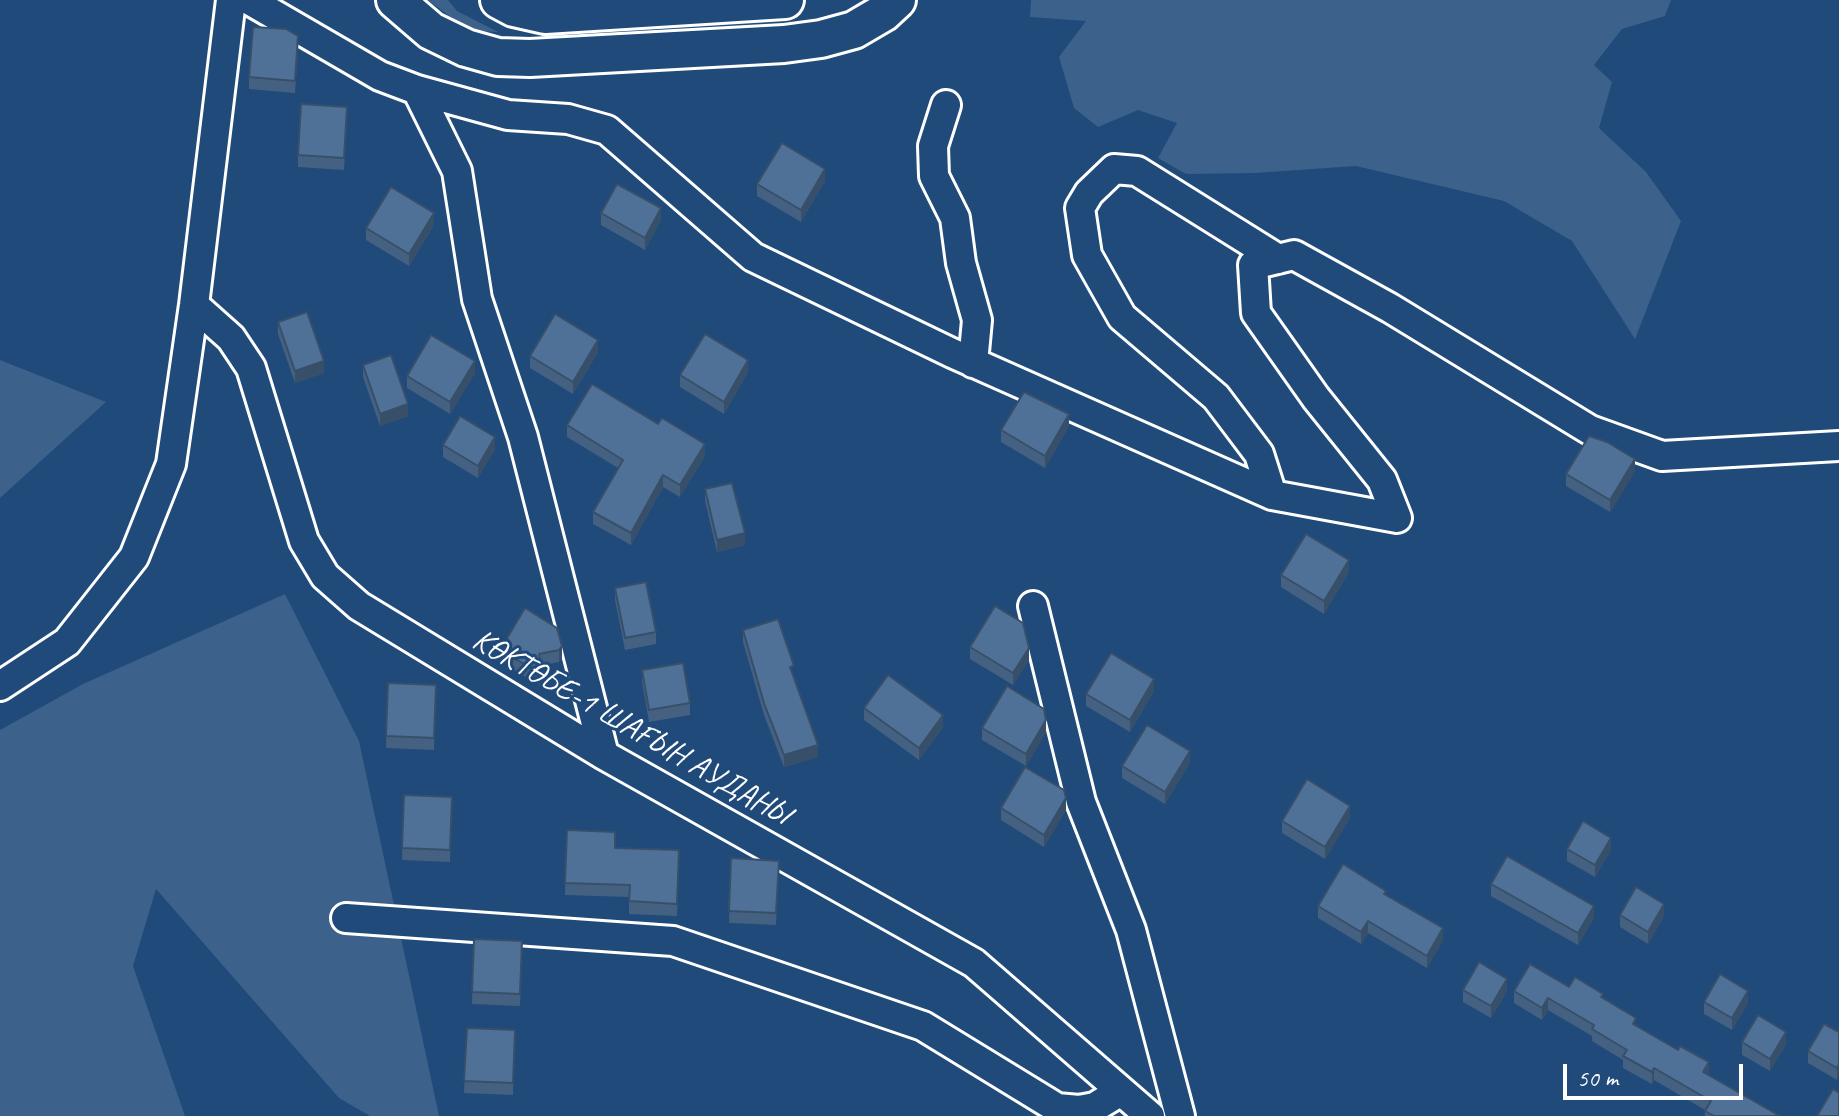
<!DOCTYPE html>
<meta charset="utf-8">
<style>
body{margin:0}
#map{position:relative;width:1839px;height:1116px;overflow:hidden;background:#1f4a7a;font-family:Caveat,sans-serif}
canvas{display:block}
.scale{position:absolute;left:1563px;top:1064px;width:180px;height:36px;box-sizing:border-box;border:4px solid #fff;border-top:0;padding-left:10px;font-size:24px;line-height:28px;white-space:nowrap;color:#fff;-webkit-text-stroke:6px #1f4a7a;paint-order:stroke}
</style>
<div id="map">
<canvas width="1839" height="1116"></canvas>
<div class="scale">50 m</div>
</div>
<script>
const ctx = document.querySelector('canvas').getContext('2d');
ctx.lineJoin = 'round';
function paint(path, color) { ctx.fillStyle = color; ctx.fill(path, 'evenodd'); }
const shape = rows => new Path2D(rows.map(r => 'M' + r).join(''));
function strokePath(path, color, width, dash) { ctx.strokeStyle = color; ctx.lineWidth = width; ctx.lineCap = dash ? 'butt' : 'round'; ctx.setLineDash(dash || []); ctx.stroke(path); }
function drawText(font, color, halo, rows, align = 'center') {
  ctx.font = font + ' Caveat,sans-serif'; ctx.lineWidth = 6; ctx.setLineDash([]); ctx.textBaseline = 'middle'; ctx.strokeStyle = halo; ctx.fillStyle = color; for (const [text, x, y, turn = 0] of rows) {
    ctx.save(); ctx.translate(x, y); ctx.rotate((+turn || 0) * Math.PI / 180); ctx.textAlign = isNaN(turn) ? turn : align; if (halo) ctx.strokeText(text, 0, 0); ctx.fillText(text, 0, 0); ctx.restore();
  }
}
const green = shape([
 [428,0,448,0,457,11,498,32,476,31,449,16],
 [1031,0,1671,0,1665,16,1622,29,1594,65,1612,82,1599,128,1646,172,1681,221,1635,339,1572,241,1504,201,1356,166,1255,173,1186,174,1158,158,1177,123,1138,110,1098,127,1074,108,1059,57,1086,21,1030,17],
 [0,360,106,402,0,498],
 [285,594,359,741,439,1116,370,1116,339,1098,156,889,133,966,185,1116,0,1116,0,730,83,684]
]);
const minor = shape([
 [249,0,380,76,417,90,508,115,568,119,607,130,753,257,952,353,1272,495,1397,518,1382,480,1316,398,1256,313,1253,265,1294,255,1390,308,1590,430,1662,456,1839,446],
 [417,90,457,171,477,299,523,437,604,755],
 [946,105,933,146,934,176,955,218,961,263,977,320,973,363],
 [194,305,231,338,251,368,304,541,325,576,359,606,604,755,974,963,1150,1116],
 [1272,495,1259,454,1216,397,1122,317,1087,255,1080,208,1089,193,1114,169,1137,171,1278,259],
 [1033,606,1081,802,1131,930,1180,1116],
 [0,686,67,642,134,557,171,464,194,305,231,0],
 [346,918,673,941,923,1026,1057,1108,1079,1110,1095,1107,1121,1091]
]);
const major = shape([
 [395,0,431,31,466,48,498,57,530,58,784,44,821,39,854,30,883,13,897,0],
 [499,0,514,8,545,15,785,0]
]);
const wall = shape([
 [298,48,295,93,249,89,249,77],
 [347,119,344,170,298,167,298,155],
 [825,181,801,222,757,196,757,184],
 [601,213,661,220,645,250,601,225],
 [434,225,409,266,366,240,366,228],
 [278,322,324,373,295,383,278,334],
 [598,352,573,394,530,368,530,356],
 [363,365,408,416,380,426,363,377],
 [748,372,724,414,680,387,680,375],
 [475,373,450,414,407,388,407,376],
 [567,425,705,456,680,497,663,487,631,545,593,524,593,512,618,468,567,437],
 [1069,426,1045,468,1001,442,1001,430],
 [443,445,495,449,478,478,443,457],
 [1635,471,1610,512,1566,486,1566,474],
 [705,489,745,545,717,552,705,501],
 [1349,572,1324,614,1281,587,1281,575],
 [615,588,656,632,656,644,625,650,615,600],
 [557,628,562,658,559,662,541,666,543,687,500,662,500,650],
 [743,630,794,678,818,757,784,767,764,715,743,642],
 [970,647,1029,660,1013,685,970,659],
 [642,670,690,703,690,715,649,722,642,682],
 [388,683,436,685,434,750,386,748],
 [1154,691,1130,732,1086,706,1086,694],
 [864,708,943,727,919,760,864,720],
 [982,728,1046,732,1026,766,982,740],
 [1190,763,1165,804,1122,778,1122,766],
 [404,795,452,797,450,862,402,860],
 [1001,808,1066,810,1044,847,1001,820],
 [1350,818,1325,859,1282,833,1282,821],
 [567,830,615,848,679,850,677,916,629,914,629,897,565,895],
 [1567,849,1611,850,1595,877,1567,861],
 [731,858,779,861,776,925,729,923],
 [1491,884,1594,918,1578,945,1491,896],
 [1386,895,1443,940,1427,968,1368,933,1361,944,1318,918,1318,906],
 [1620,915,1664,916,1648,944,1620,927],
 [474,939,522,941,520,1006,472,1004],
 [1569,987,1603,999,1636,1026,1709,1074,1708,1075,1780,1116,1705,1116,1705,1110,1654,1080,1652,1084,1623,1068,1623,1060,1592,1041,1592,1036,1548,1010,1542,1020,1514,1003,1514,991],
 [1463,990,1507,991,1491,1018,1463,1002],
 [1704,1002,1748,1003,1732,1030,1704,1014],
 [467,1028,515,1030,513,1095,464,1093],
 [1839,1032,1837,1080,1808,1063,1808,1051],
 [1742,1042,1786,1044,1770,1071,1742,1055]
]);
const shadedWall = shape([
 [825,169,825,181,801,222,801,210],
 [661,208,661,220,645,250,645,238],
 [434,213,434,225,409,266,409,254],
 [598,340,598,352,573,394,573,382],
 [748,360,748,372,724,414,724,402],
 [324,361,324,373,295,383,295,371],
 [475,361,475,373,450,414,450,402],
 [408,404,408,416,380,426,380,414],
 [1069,414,1069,426,1045,468,1045,456],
 [495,437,495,449,478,478,478,466],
 [705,444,705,456,680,497,680,485],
 [1635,459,1635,471,1610,512,1610,500],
 [663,475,663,487,631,545,631,533],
 [745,533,745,545,717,552,717,540],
 [1349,560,1349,572,1324,614,1324,601],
 [562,646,562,658,559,662,559,650],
 [1029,648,1029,660,1013,685,1013,673],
 [1154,679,1154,691,1130,732,1130,720],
 [943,715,943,727,919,760,919,748],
 [1046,720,1046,732,1026,766,1026,754],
 [818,745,818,757,784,767,784,755],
 [1190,751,1190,763,1165,804,1165,792],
 [1066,798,1066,810,1044,847,1044,835],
 [1350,806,1350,818,1325,859,1325,847],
 [1611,838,1611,850,1595,877,1595,865],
 [1664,904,1664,916,1648,944,1648,932],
 [1594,906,1594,918,1578,945,1578,933],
 [1368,921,1368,933,1361,944,1361,932],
 [1443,928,1443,940,1427,968,1427,956],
 [1507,979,1507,991,1491,1018,1491,1006],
 [1748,991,1748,1003,1732,1030,1732,1018],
 [1548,998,1548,1010,1542,1020,1542,1008],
 [1786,1032,1786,1044,1770,1071,1770,1059],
 [1709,1062,1709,1074,1703,1084,1703,1072],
 [1839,1064,1839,1076,1837,1080,1837,1068],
 [1654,1068,1654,1080,1652,1084,1652,1072]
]);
const building = shape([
 [253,27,286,29,298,36,295,81,249,77,253,27],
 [301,104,347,107,344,158,298,155,301,104],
 [782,143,825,169,801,210,757,184,782,143],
 [617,184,661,208,645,238,601,213,617,184],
 [391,187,434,213,409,254,366,228,391,187],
 [307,312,324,361,295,371,278,322,307,312],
 [555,314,598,340,573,382,530,356,555,314],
 [705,334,748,360,724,402,680,375,705,334],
 [431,335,475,361,450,402,407,376,431,335],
 [391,355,408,404,380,414,363,365,391,355],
 [592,384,658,424,662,418,705,444,680,485,663,475,631,533,593,512,623,460,567,425,592,384],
 [1024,392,1069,414,1045,456,1001,430,1024,392],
 [460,416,495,437,478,466,443,445,460,416],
 [1589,436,1607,442,1635,459,1610,500,1566,474,1589,436],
 [732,483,745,533,717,540,705,489,732,483],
 [1306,534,1349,560,1324,601,1281,575,1306,534],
 [646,582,656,632,625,638,615,588,646,582],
 [995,606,1023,623,1029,648,1013,673,970,647,995,606],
 [525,608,557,628,562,646,559,650,539,654,543,675,500,650,525,608],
 [778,619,794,666,790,667,818,745,784,755,764,703,743,630,778,619],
 [1111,653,1154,679,1130,720,1086,694,1111,653],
 [683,663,690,703,649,710,642,670,683,663],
 [888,675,943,715,919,748,864,708,888,675],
 [388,683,436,685,434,738,386,736,388,683],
 [1007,686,1044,709,1046,720,1026,754,982,728,1007,686],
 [1147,725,1190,751,1165,792,1122,766,1147,725],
 [1025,767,1064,790,1066,798,1044,835,1001,808,1025,767],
 [1307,779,1350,806,1325,847,1282,821,1307,779],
 [404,795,452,797,450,850,402,848,404,795],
 [1583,821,1611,838,1595,865,1567,849,1583,821],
 [567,830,615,832,615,848,679,850,677,904,629,901,630,885,565,883,567,830],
 [1507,856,1594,906,1578,933,1491,884,1507,856],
 [731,858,779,861,776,913,729,911,731,858],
 [1343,864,1386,891,1384,894,1443,928,1427,956,1368,921,1361,932,1318,906,1343,864],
 [1636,887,1664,904,1648,932,1620,915,1636,887],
 [474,939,522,941,520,994,472,992,474,939],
 [1479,962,1507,979,1491,1006,1463,990,1479,962],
 [1530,964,1569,987,1575,977,1603,994,1601,997,1636,1018,1633,1024,1678,1050,1680,1046,1709,1062,1703,1072,1780,1116,1714,1116,1705,1111,1711,1101,1654,1068,1652,1072,1623,1056,1627,1050,1592,1029,1594,1025,1548,998,1542,1008,1514,991,1530,964],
 [1720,974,1748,991,1732,1018,1704,1002,1720,974],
 [1758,1015,1786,1032,1770,1059,1742,1042,1758,1015],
 [1824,1024,1839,1032,1839,1064,1837,1068,1808,1051,1824,1024],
 [467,1028,515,1030,513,1083,464,1081,467,1028],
 [1833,1089,1839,1093,1839,1116,1817,1116,1833,1089]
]);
const streetNames = [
 ["КӨКТӨБЕ-1 ШАҒЫН АУДАНЫ",631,728,30]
];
paint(green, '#3c618b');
strokePath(minor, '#fff', 34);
strokePath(major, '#fff', 42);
strokePath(minor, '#1f4a7a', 28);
strokePath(major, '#1f4a7a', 36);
paint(wall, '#456182');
paint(shadedWall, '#384f6a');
paint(building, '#507197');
strokePath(building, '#384f6a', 2);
drawText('32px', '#fff', '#1f4a7a', streetNames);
</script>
